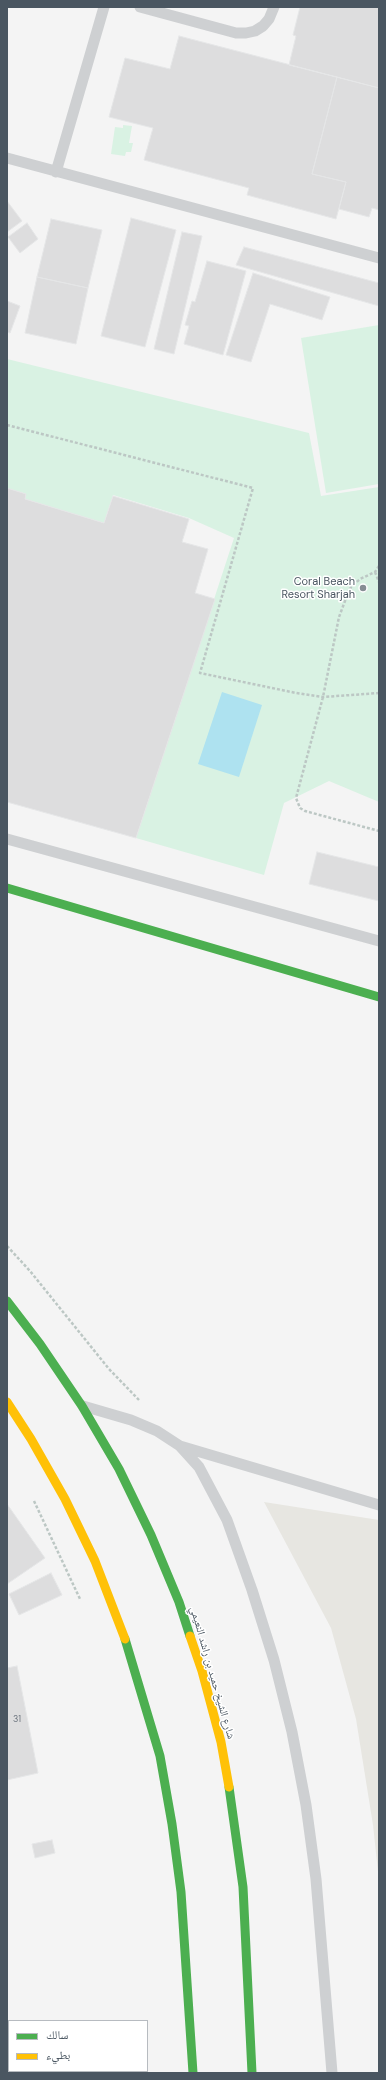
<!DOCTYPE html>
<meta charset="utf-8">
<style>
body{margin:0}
#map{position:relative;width:386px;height:2080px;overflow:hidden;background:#f4f4f4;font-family:"DM Sans","Noto Naskh Arabic",sans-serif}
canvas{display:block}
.frame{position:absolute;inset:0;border:8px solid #4a5661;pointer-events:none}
.legend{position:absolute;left:8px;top:2020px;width:140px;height:52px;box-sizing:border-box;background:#fff;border:1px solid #b7bbc0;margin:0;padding:5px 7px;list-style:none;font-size:12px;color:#4a5661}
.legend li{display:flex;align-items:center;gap:8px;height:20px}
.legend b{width:20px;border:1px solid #b7bbc0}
</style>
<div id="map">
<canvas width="386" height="2080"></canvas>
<div class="frame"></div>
<ul class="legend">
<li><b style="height:5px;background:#4caf50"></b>سالك</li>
<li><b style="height:5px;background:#ffc107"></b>بطيء</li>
</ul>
</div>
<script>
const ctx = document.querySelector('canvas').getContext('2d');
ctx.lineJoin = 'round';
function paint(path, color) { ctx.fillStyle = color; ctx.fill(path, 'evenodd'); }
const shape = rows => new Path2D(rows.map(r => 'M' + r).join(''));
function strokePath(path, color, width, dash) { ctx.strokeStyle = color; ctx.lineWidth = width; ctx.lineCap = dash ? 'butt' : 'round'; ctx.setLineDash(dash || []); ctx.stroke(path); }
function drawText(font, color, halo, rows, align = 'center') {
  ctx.font = font + ' "DM Sans","Noto Naskh Arabic",sans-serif'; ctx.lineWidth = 3; ctx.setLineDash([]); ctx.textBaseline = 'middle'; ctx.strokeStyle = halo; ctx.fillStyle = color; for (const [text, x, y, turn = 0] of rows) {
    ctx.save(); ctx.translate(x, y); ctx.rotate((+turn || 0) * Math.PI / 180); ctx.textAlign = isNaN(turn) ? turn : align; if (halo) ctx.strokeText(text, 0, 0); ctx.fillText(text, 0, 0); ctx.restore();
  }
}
const green = shape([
 [123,125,132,126,129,143,133,143,131,152,126,152,125,156,111,154,115,127,123,128],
 [379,325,379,484,326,493,301,338],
 [7,359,309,433,321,496,379,487,379,802,329,781,284,803,264,875,136,838,234,538,189,518,113,495,104,523,25,499,26,494,7,488]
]);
const sand = shape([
 [264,1502,379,1520,379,1881,373,1825,356,1719,331,1628]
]);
const water = shape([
 [222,692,262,705,239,777,198,764]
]);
const building = shape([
 [300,7,379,7,379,88,289,65,296,36,293,35,300,7],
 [179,36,337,77,312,174,346,182,336,219,247,195,249,188,144,160,153,128,109,117,125,58,170,69,179,36],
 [337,77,379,88,379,210,372,208,369,217,339,209,346,182,312,174,337,77],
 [7,201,22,221,7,232,7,201],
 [131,218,176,230,145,347,101,336,131,218],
 [51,219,102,230,88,288,37,277,51,219],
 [27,223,38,239,20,253,8,237,27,223],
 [182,232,202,236,174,354,154,349,182,232],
 [244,247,379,283,379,306,236,265,244,247],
 [207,261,246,271,223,355,184,344,189,326,185,325,192,301,195,302,207,261],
 [253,273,330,297,322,320,270,304,251,362,226,355,253,273],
 [37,277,88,288,76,344,25,333,37,277],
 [7,301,20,306,10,333,7,332,7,301],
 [7,488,26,494,25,499,104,523,113,496,189,519,182,542,208,549,195,593,215,599,136,838,7,802,7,488],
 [317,852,379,867,379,901,309,884,317,852],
 [7,1504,45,1558,7,1584,7,1504],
 [51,1573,62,1595,19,1615,9,1594,51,1573],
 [17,1666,38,1773,7,1780,7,1668,17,1666],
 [52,1840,55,1853,35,1858,32,1844,52,1840]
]);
const path = shape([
 [7,425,253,488,200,673,296,693,323,697,379,693],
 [379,566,375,572,360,579,351,587,345,601,339,617,323,697,296,798,300,808,305,811,379,831],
 [375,572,379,582],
 [7,1246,30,1271,109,1369,139,1400],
 [34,1501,80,1599]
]);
const lane = shape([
 [140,7,236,33,246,33,255,31,263,26,269,19,274,7],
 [7,158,379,258],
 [56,172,104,7],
 [7,839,379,941],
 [83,1406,131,1420,157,1431,180,1446,199,1467,227,1520,252,1590,274,1660,292,1732,306,1805,316,1879,332,2073],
 [180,1446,379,1505]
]);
const fast = shape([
 [7,888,379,997],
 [7,1301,40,1344,82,1406,119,1469,151,1535,179,1602,190,1636],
 [125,1639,160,1756,172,1824,181,1892,193,2073],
 [229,1787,243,1887,252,2073]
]);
const slow = shape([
 [7,1402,31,1439,65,1499,95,1561,125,1639],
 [190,1636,202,1671,221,1742,229,1787]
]);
const markers = [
 [363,588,4,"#868d94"]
];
const numberNames = [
 ["31",17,1720]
];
const poiNames = [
 ["Coral Beach",355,582],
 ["Resort Sharjah",355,595]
];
const streetNames = [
 ["شارع الشيخ حميد بن راشد النعيمي",212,1673,74]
];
paint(green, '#d9f2e3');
paint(sand, '#e7e6e1');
paint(water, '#aee2f0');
paint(building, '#ddddde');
strokePath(building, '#e5e6e7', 1);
strokePath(path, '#bcc7c4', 2.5, [3, 2]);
strokePath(lane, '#ced0d2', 11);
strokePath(fast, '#4caf50', 9);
strokePath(slow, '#ffc107', 9);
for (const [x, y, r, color] of markers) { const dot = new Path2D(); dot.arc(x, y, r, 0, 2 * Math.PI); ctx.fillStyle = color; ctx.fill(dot); strokePath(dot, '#fff', 1.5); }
drawText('9px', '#707881', null, numberNames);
drawText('11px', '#4a5661', '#fff', poiNames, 'right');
drawText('11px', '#4a5661', '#fff', streetNames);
</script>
